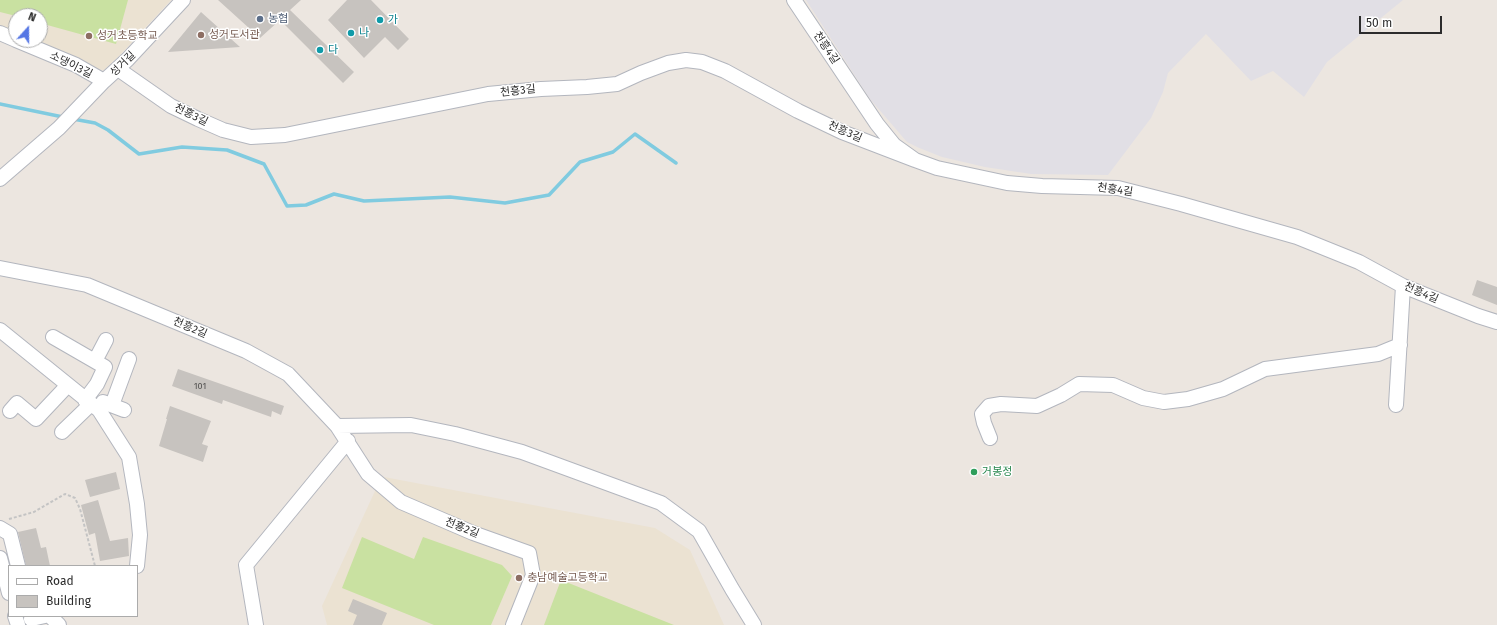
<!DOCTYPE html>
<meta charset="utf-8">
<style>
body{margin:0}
#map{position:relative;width:1497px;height:625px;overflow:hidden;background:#ece6e0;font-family:"Fira Sans",sans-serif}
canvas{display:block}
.legend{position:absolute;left:8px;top:565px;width:130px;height:52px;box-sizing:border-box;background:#fff;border:1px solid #ababab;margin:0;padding:5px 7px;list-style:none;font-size:12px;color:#2c2c2c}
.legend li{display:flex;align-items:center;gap:8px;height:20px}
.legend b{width:20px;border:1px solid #ababab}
.north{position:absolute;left:8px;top:8px;width:40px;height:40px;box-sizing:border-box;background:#fff;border:1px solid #ababab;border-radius:50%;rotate:21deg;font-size:11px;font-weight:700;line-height:16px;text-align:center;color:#2c2c2c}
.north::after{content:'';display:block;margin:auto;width:14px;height:18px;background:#5576e4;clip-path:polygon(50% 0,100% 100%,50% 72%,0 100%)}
.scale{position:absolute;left:1359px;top:16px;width:83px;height:18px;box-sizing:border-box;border:2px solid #2c2c2c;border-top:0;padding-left:5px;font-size:12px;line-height:14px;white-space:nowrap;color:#2c2c2c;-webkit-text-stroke:3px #fff;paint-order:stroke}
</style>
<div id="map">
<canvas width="1497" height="625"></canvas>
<ul class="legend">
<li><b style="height:5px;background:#fff"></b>Road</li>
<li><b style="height:11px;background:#c7c3bf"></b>Building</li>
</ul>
<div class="north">N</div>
<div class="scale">50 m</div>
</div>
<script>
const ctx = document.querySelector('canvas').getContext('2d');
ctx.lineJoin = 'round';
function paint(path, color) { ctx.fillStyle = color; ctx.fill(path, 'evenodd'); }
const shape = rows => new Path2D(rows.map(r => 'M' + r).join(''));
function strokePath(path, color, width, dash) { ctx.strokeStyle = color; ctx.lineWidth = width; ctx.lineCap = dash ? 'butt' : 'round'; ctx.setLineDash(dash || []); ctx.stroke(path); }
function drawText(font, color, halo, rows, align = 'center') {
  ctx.font = font + ' "Fira Sans","Noto Sans KR",sans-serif'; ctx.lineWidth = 3; ctx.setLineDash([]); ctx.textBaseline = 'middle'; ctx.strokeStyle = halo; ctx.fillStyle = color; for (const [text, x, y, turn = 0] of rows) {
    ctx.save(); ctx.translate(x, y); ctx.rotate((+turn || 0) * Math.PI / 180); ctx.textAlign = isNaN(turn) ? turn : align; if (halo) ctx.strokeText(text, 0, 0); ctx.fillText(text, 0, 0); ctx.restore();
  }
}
const industrial = shape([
 [806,0,1403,0,1327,62,1304,97,1273,71,1251,81,1206,34,1168,73,1163,92,1151,118,1108,175,1031,174,985,167,942,157,917,147,907,142,870,99]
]);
const education = shape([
 [0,0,171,0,121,54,104,70,95,69,33,40,40,40,40,16,16,16,16,33,0,26],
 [384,477,655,528,690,550,724,625,327,625,322,606,375,491]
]);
const pitch = shape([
 [0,0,128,0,116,44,40,23,40,16,16,16,0,12],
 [362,537,414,559,423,537,502,565,512,576,491,625,434,625,342,588],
 [561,580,674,625,544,625]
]);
const stream = shape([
 [0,104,63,117],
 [73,119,95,123,108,130,139,154,182,147,227,150,264,164,287,206,306,205,334,194,364,201,450,197,505,203,549,195,580,162,613,152,635,134,676,163]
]);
const building = shape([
 [218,0,301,0,290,10,354,72,343,83,280,20,260,38],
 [347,0,371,0,409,39,398,50,385,37,364,58,328,20],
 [201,12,240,47,168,52],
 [1477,280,1497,287,1497,305,1472,295],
 [178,369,284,406,281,415,272,411,271,417,223,400,222,404,172,386],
 [170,406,211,421,202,444,208,446,203,462,159,446,167,419,166,419],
 [116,472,120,489,90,497,85,480],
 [98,500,110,541,128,538,129,556,100,561,95,533,89,535,81,505],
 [36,528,41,548,46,547,50,566,26,566,18,532],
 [353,599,387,613,382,625,353,625,357,615,348,611]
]);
const path = shape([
 [9,519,34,512,65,494,75,498,80,509,95,566]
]);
const minor = shape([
 [794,0,877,124,894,145,915,160,937,168,1007,183,1042,186,1118,188,1181,204,1297,237,1359,262,1403,286,1478,316,1497,322],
 [0,33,16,40],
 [16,40,76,65,104,81],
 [118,69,171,106,198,119,223,130,251,137,285,135,488,94,541,89,587,87,617,84,641,73,668,63,686,60,702,62,725,71,798,111,842,132,915,160],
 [0,179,59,128,104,81,128,59,183,0],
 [0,268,87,285,246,351,288,374,337,426,368,474,401,502,473,533,529,553,533,575,513,625],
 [0,330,99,410,129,457,137,504,140,535,137,566],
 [53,337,105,367,97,384,85,400],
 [95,361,106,340],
 [103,402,124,410],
 [112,405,129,359],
 [1396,405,1403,286],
 [10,411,17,403,36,419,68,385],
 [337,426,411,425,455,434,522,452,661,503,699,531,732,589,754,625],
 [62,432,91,404],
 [990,438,984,423,982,414,989,406,1001,404,1037,406,1061,395,1079,384,1113,385,1143,398,1164,402,1188,399,1223,389,1265,369,1378,354,1400,345],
 [0,528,10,534,18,566],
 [0,558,9,593],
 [15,616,18,625],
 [50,616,59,625],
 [31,619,45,616],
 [256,625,246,565,348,441]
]);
const markers = [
 [260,19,4,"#5c6f8a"],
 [380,20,4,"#0f9aa8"],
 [351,33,4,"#0f9aa8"],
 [201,35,4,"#8d6e63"],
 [89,36,4,"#8d6e63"],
 [320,50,4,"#0f9aa8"],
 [974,472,4,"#2e9e5b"],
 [519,578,4,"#8d6e63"]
];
const numberNames = [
 ["101",200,386]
];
const serviceNames = [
 ["농협",268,19]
];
const cultureNames = [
 ["가",388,20],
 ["나",359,33],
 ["다",328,50]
];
const educationNames = [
 ["성거도서관",209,35],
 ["성거초등학교",97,36],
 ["충남예술고등학교",527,578]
];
const streetNames = [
 ["천흥4길",826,48,56],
 ["성거길",123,64,-44],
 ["소댕이3길",71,65,26],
 ["천흥3길",518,91,-6],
 ["천흥3길",191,115,26],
 ["천흥3길",845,132,23],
 ["천흥4길",1115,190,8],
 ["천흥4길",1421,293,23],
 ["천흥2길",190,328,23],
 ["천흥2길",462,528,22]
];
const leisureNames = [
 ["거봉정",982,472]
];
paint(industrial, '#e1dfe5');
paint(education, '#ebe2d2');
paint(pitch, '#c9e1a1');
strokePath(stream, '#80cbe0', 3.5);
paint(building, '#c7c3bf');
strokePath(minor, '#b3b6be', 16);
strokePath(path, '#c4c4c4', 2, [3, 2]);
strokePath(minor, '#fff', 14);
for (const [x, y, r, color] of markers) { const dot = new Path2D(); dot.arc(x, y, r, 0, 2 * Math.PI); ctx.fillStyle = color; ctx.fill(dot); strokePath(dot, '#fff', 1.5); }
drawText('9px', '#535251', null, numberNames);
drawText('11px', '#4e5e75', '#fff', serviceNames, 'left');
drawText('11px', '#0d838f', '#fff', cultureNames, 'left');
drawText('11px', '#785e54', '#fff', educationNames, 'left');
drawText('11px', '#2c2c2c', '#fff', streetNames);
drawText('11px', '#27864d', '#fff', leisureNames, 'left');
</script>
